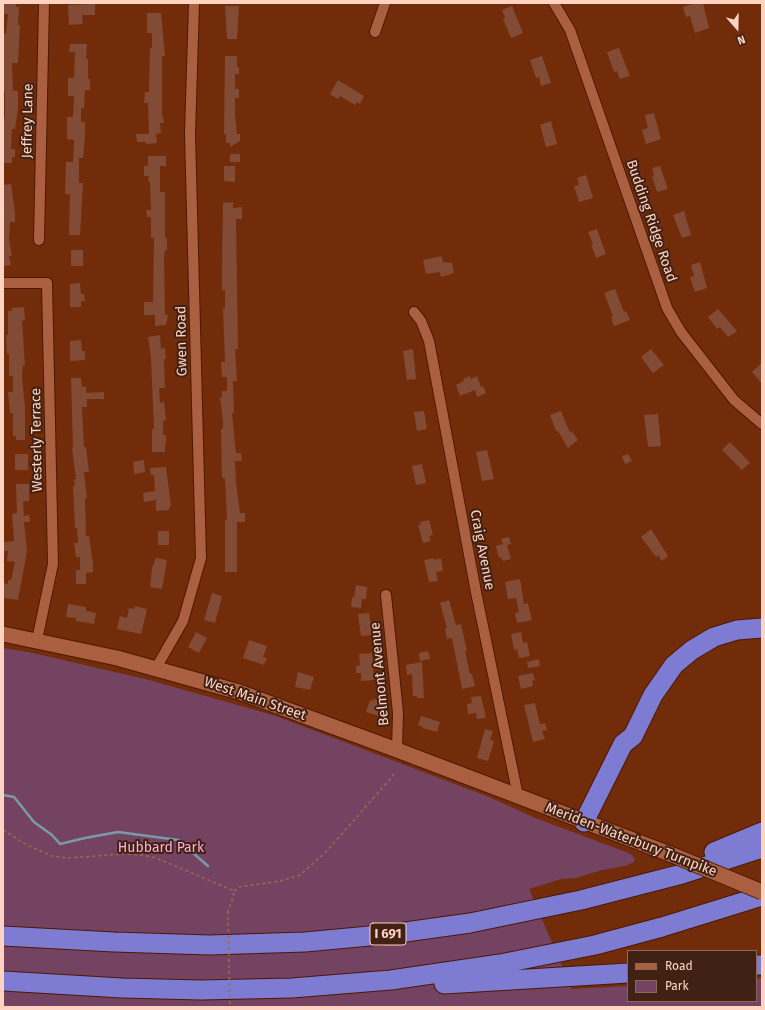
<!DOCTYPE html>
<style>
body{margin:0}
#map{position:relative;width:765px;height:1010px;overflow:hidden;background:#722c0a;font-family:"Fira Sans",sans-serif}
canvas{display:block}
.frame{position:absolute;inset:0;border:4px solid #fed3c2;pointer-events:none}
.legend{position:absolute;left:627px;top:950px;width:130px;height:52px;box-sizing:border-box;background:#412114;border:1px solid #8d685a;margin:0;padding:5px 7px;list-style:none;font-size:12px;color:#fed3c2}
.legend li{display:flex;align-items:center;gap:8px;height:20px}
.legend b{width:20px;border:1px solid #8d685a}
.north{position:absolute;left:717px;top:8px;width:40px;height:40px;-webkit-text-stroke:3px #412114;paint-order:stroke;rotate:160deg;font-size:11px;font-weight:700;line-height:16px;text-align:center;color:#fed3c2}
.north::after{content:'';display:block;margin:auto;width:14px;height:18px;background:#fed3c2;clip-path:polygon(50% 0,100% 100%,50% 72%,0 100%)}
</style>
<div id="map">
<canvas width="765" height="1010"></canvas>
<div class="frame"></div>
<ul class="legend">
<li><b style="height:5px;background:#aa5f40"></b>Road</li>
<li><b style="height:11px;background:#754362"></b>Park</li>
</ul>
<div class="north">N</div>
</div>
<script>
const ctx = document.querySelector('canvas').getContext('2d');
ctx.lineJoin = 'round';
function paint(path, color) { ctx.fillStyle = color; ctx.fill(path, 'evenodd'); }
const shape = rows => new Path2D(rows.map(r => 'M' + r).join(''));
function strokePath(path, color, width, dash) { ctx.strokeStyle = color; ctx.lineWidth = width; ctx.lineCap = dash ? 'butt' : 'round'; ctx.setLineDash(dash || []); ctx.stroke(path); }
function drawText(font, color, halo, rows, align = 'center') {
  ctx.font = font + ' "Fira Sans",sans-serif'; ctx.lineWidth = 4; ctx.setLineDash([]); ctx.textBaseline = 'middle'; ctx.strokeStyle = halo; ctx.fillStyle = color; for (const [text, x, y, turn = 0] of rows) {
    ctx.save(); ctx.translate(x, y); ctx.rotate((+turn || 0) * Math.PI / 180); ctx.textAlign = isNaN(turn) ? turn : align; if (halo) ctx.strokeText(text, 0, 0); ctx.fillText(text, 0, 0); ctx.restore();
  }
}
const green = shape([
 [3,648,33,653,149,680,276,716,489,797,533,817,631,854,635,859,634,862,625,866,602,870,576,878,561,879,529,889,572,989,628,986,628,1001,756,1001,756,979,762,978,762,1007,3,1007]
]);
const stream = shape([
 [3,795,14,797,34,822,52,835,60,844,85,838,118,832,178,840,208,866]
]);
const building = shape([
 [3,3,16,3,16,7,19,7,18,25,20,25,18,63,12,63,13,91,18,91,18,109,15,129,12,129,11,149,15,149,15,157,12,157,12,163,3,163,3,118,5,118,5,91,3,91,3,33,6,34,8,14,3,14],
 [696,3,703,3,709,28,695,33,690,16,686,17,683,7],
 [95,4,95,15,82,15,83,24,69,25,68,5],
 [225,6,239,6,237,39,227,39],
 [512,6,523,33,511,38,503,19,505,18,502,10],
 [147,13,161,13,165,56,162,56,162,116,163,116,164,123,160,123,161,133,156,134,157,143,146,144,146,142,137,142,136,134,149,134,148,103,144,103,145,92,149,92,150,48,152,48,152,33,147,33],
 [70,44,87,44,86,59,88,59,88,79,90,79,90,90,85,90,84,108,81,108,81,122,85,122,85,136,83,158,79,158,79,183,83,183,80,235,69,235,70,194,65,194,66,162,73,162,74,140,67,139,67,117,73,117,74,96,68,96,68,78,74,78,75,52,69,52],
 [619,48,630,76,620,79,617,71,614,72,607,52],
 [225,56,237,56,237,67,239,67,239,74,235,74,235,89,239,89,239,98,235,98,235,113,237,134,240,134,240,141,230,147,230,143,226,143,226,134,224,134],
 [542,56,551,83,541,86,539,77,536,78,530,60],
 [338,80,364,96,360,104,357,102,355,105,340,96,338,99,330,94],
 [654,113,661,139,646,144,642,130,648,128,645,115],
 [551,121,557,144,546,147,540,125],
 [230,154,240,154,240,162,230,162],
 [148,156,166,156,166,166,160,166,160,192,165,192,165,238,167,238,167,250,165,250,164,257,165,315,168,315,166,325,155,326,155,315,144,315,144,302,153,302,154,238,151,238,151,217,147,217,146,210,151,210,150,182,148,182,149,176,144,176,144,166,148,166],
 [224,166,235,166,235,182,224,181],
 [660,166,668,189,657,192,652,176,654,175,652,168],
 [586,175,593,198,579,202,574,186,579,185,577,178],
 [11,184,15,213,15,222,10,222,9,240,12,256,9,256,11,265,3,266,3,185],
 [233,202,233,208,242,207,242,219,236,219,238,349,235,349,237,381,233,381,234,413,232,413,236,453,241,453,242,461,235,461,236,483,240,513,245,513,245,522,237,522,237,572,225,572,225,520,227,520,225,478,222,478,221,429,223,429,223,422,220,397,222,397,222,391,227,391,227,377,222,377,221,362,225,362,223,308,225,308,225,290,222,290,222,270,223,203],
 [684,211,691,235,682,238,673,215],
 [597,229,606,254,596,258,591,245,593,244,588,232],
 [71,250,83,250,83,266,71,266],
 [442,256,443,262,452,263,454,273,441,277,440,272,426,274,423,260],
 [700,262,707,288,695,292,690,277,694,276,691,265],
 [80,283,81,294,84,294,85,301,81,301,81,307,70,307,70,284],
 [615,289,624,312,626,311,630,320,614,326,611,317,613,316,604,293],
 [24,307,25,320,22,321,25,365,23,365,22,377,25,408,25,440,16,440,16,436,13,436,13,413,10,413,8,392,13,392,13,376,9,376,9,354,7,354,6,335,8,335,8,311,12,311,12,308],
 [718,309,737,331,728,337,720,327,717,329,708,317],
 [160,335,161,349,165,348,166,359,164,359,165,388,159,388,160,403,164,402,166,420,163,421,163,435,166,435,166,444,165,444,165,452,152,452,152,429,154,429,151,358,148,337],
 [81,340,82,351,85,351,85,360,70,361,70,341],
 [413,349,416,379,407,380,403,351],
 [651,349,664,365,653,373,641,357],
 [762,363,762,384,752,372],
 [470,376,471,379,477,376,481,387,483,386,486,393,477,397,475,390,460,396,456,385,464,381,463,379],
 [71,378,81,378,82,387,86,387,86,393,104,392,104,399,87,399,87,407,82,407,84,447,86,447,89,472,84,472,87,498,85,498,86,536,89,536,93,564,93,572,86,573,86,584,76,584,76,570,80,570,80,557,76,557,74,543,78,543,77,528,75,528,73,486,75,486,74,479,76,479,72,448,73,448],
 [424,411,427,429,417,431,414,412],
 [561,411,570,433,572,431,578,440,568,448,558,431,556,431,550,415],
 [658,414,661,446,648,447,644,415],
 [730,442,750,463,742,470,722,450],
 [487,450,494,479,482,481,476,452],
 [15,454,28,454,28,470,15,470],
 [628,454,632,461,625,464,622,456],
 [144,460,145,472,134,474,133,462],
 [422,464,426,483,416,485,412,466],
 [166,467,171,506,169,507,169,510,156,511,156,500,144,502,143,493,155,491,154,475,151,475,150,468],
 [16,484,29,484,29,501,23,501,24,516,29,515,30,522,24,522,27,551,18,600,3,598,3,583,8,584,8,580,11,580,15,562,7,561,8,551,3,551,3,542,14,541,12,514,17,513],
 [429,520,433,535,429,536,431,541,423,543,418,525,421,525,420,522],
 [651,529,668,556,662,561,658,555,656,557,641,537],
 [158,531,169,531,169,545,158,545],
 [509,537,511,544,507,545,511,559,503,561,501,557,499,558,496,546,503,544,501,539],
 [156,558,167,560,162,589,150,587,152,568],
 [434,558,434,560,441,558,443,571,436,572,438,581,429,582,424,560],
 [520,579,524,604,528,603,532,620,517,623,515,613,519,612,516,598,508,599,505,582],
 [356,585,367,587,366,599,362,599,361,608,351,607,352,597,354,598],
 [212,593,222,596,215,623,204,620],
 [449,600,456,625,461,624,467,651,465,651,470,674,472,674,475,686,462,689,452,638,447,639,445,628,447,628,440,603],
 [68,604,86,607,86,611,96,613,94,624,76,621,76,618,66,617],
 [135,606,147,609,141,634,117,629,120,616,127,618,129,608,134,609],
 [369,613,372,635,361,636,358,614],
 [196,632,207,638,199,653,188,647],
 [521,632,523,643,527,642,530,656,519,658,517,649,514,650,511,634],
 [249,640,267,646,263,657,267,658,264,665,243,658],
 [428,651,430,659,420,661,419,653],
 [372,653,374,680,361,681,361,673,356,673,356,666,360,665,359,654],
 [539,659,540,666,528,668,527,662],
 [422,662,424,698,417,698,417,696,413,696,412,674,407,675,406,665],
 [298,672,314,677,310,690,295,687],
 [533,673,535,680,532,681,533,686,521,689,518,676],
 [481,696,486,718,477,719,476,713,468,714,467,704,472,703,471,697],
 [374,699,381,701,381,703,383,704,379,716,366,712,370,700,373,701],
 [535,703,540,724,545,723,547,730,542,731,545,739,533,742,524,705],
 [421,716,440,722,437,732,422,728,423,727,418,725],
 [485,729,493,731,490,740,494,741,488,761,477,758]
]);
const path = shape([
 [3,830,27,845,52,856,68,858,123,854,142,855,156,858,232,890,234,895,228,911],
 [234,891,239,887,280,881,300,875,326,852,392,777,395,771]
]);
const minor = shape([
 [554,3,570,30,667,308,681,332,734,400,762,424],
 [375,32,385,3],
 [39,240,44,3],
 [3,283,47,283,53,564,37,640],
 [414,312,421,321,429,341,476,592,518,796],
 [386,595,398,713,397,750],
 [156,668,183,621,201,558,190,134,194,3]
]);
const secondary = shape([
 [3,634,117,658,239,692,397,750,675,856]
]);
const motorway = shape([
 [584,822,623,744,633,736,653,695,674,665,692,650,714,637,737,630,762,628],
 [714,852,762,832],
 [3,936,114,942,210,945,305,942,391,934,470,923,581,900,682,874,762,848],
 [756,965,762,965],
 [3,981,122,988,201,990,292,988,391,980,500,964,595,945,662,927,762,896],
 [444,984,628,973]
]);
const pathBridge = shape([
 [228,911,230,1007]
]);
const secondaryBridge = shape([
 [675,856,762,892]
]);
const shields = [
 [388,934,36]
];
const shieldNames = [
 ["I 691",388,934]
];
const streetNames = [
 ["Jeffrey Lane",28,121,-89],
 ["Budding Ridge Road",651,221,71],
 ["Gwen Road",182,341,-91],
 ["Westerly Terrace",37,440,-91],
 ["Craig Avenue",482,550,79],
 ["Belmont Avenue",380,674,-95],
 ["West Main Street",255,699,19],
 ["Meriden-Waterbury Turnpike",631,840,21]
];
const parkNames = [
 ["Hubbard Park",161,848]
];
paint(green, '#754362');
strokePath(stream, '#779ca8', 2.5);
paint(building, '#814b35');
strokePath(minor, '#4c1800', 12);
strokePath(secondary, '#4c1800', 17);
strokePath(motorway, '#4c1800', 21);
strokePath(path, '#a4674b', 1.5, [3, 3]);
strokePath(minor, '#aa5f40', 10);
strokePath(secondary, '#aa5f40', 15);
strokePath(motorway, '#7d7cd2', 19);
strokePath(secondaryBridge, '#4c1800', 17, []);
strokePath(pathBridge, '#a4674b', 1.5, [3, 3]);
strokePath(secondaryBridge, '#aa5f40', 15);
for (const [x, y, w] of shields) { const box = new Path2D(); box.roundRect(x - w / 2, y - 11, w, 22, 3); ctx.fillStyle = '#412114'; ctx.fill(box); strokePath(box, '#fed3c2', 1); }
drawText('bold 13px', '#fed3c2', null, shieldNames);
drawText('14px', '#fed3c2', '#412114', streetNames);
drawText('14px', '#fdaddd', '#412114', parkNames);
</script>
